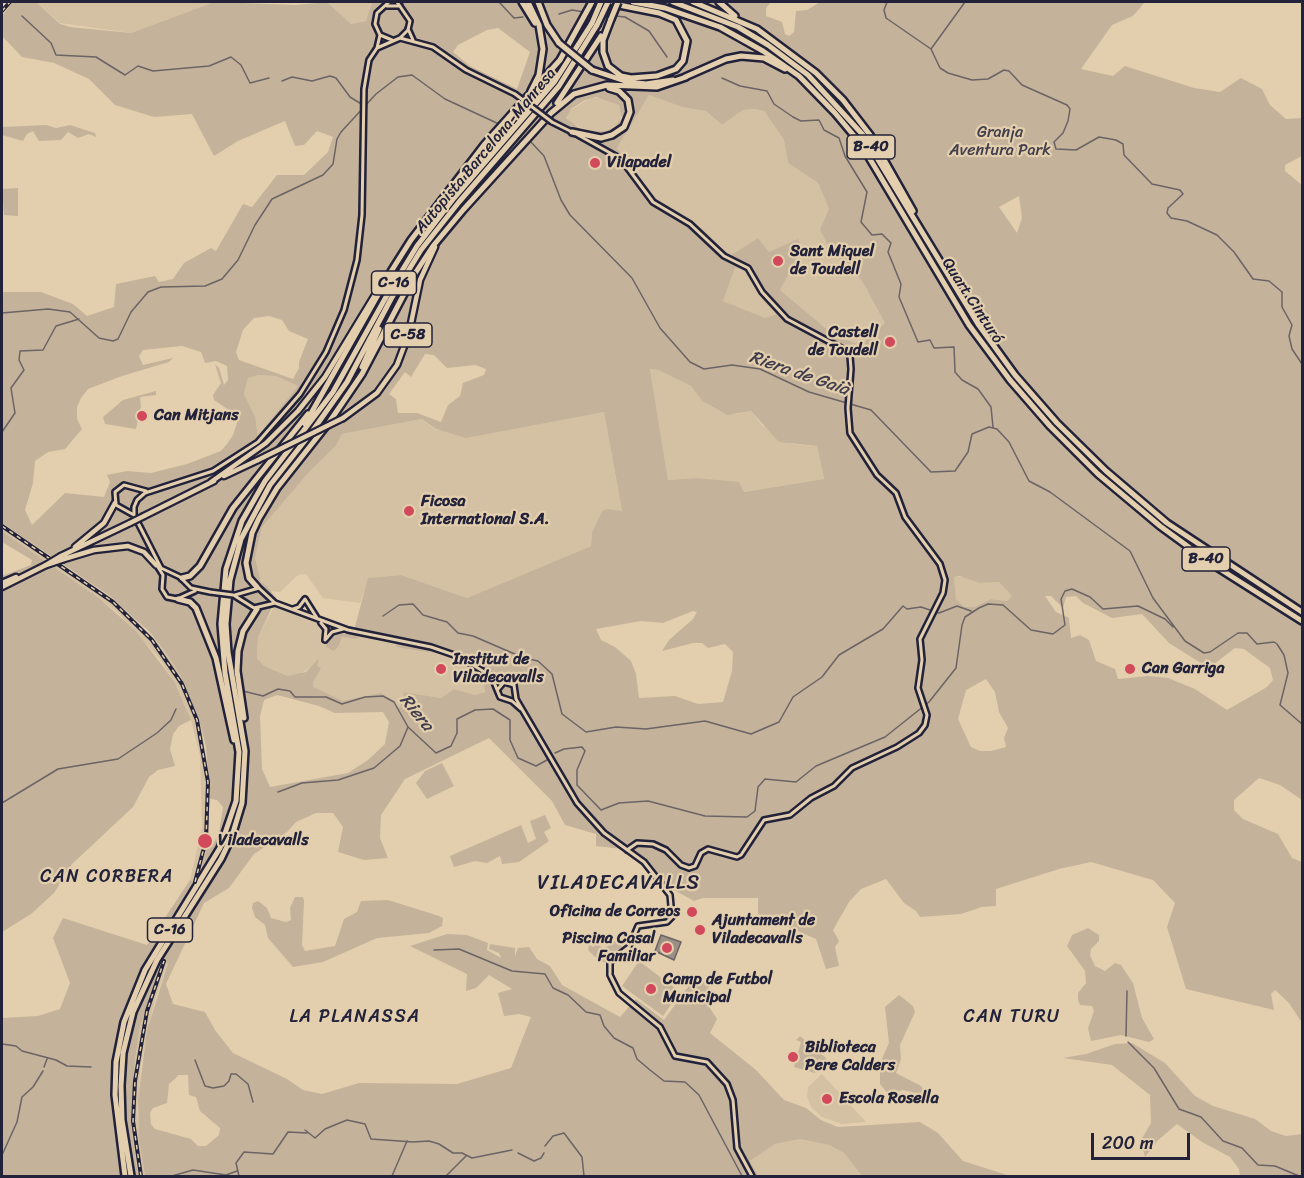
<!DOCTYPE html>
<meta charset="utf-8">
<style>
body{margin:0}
#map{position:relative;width:1304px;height:1178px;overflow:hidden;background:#e3cfad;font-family:Sriracha,sans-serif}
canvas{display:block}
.frame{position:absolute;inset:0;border:3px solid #22223b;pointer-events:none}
.scale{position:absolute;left:1091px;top:1133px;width:99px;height:27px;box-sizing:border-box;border:3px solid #22223b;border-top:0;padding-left:8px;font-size:18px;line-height:21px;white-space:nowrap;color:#22223b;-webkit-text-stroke:4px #e3cfad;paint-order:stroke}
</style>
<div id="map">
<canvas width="1304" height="1178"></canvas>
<div class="frame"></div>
<div class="scale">200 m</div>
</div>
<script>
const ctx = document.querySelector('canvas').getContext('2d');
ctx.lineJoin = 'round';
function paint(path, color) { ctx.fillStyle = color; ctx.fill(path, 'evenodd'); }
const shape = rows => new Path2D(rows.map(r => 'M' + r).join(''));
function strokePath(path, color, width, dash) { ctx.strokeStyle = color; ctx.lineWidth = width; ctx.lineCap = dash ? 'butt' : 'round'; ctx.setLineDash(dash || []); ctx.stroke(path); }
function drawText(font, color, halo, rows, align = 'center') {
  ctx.font = font + ' Sriracha,sans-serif'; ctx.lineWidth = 4.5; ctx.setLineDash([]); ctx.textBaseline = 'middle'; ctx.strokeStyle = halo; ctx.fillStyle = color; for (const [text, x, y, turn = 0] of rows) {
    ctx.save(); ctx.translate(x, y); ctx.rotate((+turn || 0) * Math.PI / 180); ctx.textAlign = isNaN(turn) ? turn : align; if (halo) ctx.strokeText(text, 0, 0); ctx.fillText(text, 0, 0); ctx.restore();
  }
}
const built = shape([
 [36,2,214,2,131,33,60,23],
 [327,2,372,2,366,21,350,24],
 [649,95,682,107,706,111,722,125,743,110,755,109,764,111,784,140,788,163,818,183,829,209,834,256,850,265,865,286,886,323,861,345,835,336,780,290,802,249,769,253,758,238,731,255,715,245,681,215,659,202,617,148],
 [592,97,617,102,622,112,619,123,606,131,591,132,571,123,566,117,569,111],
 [735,268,743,269,752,280,762,299,776,313,765,319,723,301],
 [650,369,658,370,691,386,702,401,723,413,737,414,751,411,762,425,792,444,817,446,824,479,744,492,696,478,668,480],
 [257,375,276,376,299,386,258,437,244,394,248,378],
 [604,412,622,512,607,509,592,533,591,546,467,598,401,575,369,578,360,603,323,598,306,574,298,575,280,592,271,591,261,582,255,558,262,527,310,471,336,446,342,434,422,419,436,430,480,433],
 [2,523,129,611,166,653,180,675,201,726,210,783,208,848,197,882,190,880,202,827,200,756,191,720,174,681,159,658,116,611,2,531],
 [954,577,964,577,979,583,999,582,1013,596,1007,601,991,599,974,607,964,607,956,599],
 [274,607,349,634,454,658,483,674,487,689,481,694,475,695,454,689,441,698,404,692,401,709,385,698,355,703,302,694,314,665,297,676,287,676,263,665,257,658,258,637],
 [162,960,168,962,155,1000,141,1064,137,1113,145,1176,138,1176,131,1126,135,1060,140,1027],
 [822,1074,866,1122,842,1124,822,1117,811,1107,807,1096,808,1087],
 [800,1139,829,1145,844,1153,862,1176,758,1176,750,1161,775,1144]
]);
const green = shape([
 [13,2,36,2,60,24,70,27,131,33,214,2,296,5,327,2,351,24,366,21,372,2,771,2,766,8,766,16,782,22,785,34,789,36,794,32,796,11,807,10,820,2,1145,2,1133,16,1112,25,1081,69,1113,76,1125,66,1194,88,1220,92,1241,78,1262,89,1270,105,1286,119,1302,118,1302,156,1285,165,1285,171,1302,185,1302,800,1280,785,1259,778,1234,800,1234,810,1243,819,1278,834,1292,858,1302,862,1302,1023,1289,1003,1275,990,1271,994,1274,1010,1186,989,1167,927,1175,903,1153,880,1091,862,1059,869,996,889,996,906,982,907,961,914,920,917,916,911,904,903,886,879,861,889,849,902,833,930,839,941,835,947,839,966,826,969,816,939,758,914,758,898,703,898,694,901,670,888,647,861,631,850,596,846,596,834,565,825,552,801,489,738,405,779,381,815,380,838,388,858,364,860,338,852,343,827,333,813,316,813,296,822,287,832,254,854,229,888,204,903,166,984,173,1004,205,1012,215,1030,233,1053,287,1079,303,1090,322,1094,359,1083,457,1084,511,1068,531,1017,519,1014,504,1016,498,993,512,989,489,975,476,988,466,991,467,974,410,946,447,934,467,935,488,943,487,950,501,958,499,953,489,949,490,944,515,948,515,956,518,948,529,947,537,959,550,966,562,985,620,1017,636,999,664,1020,696,976,709,987,702,996,717,1019,710,1033,756,1070,784,1100,806,1108,821,1120,838,1127,920,1122,938,1133,963,1161,1010,1176,862,1176,844,1153,829,1145,800,1139,775,1144,750,1161,758,1176,145,1176,139,1139,138,1099,147,1031,168,963,162,961,140,1027,135,1060,131,1126,138,1176,2,1176,2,1018,38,1016,60,1009,70,983,53,938,63,918,147,945,190,880,197,882,208,846,212,846,219,833,223,807,217,800,210,799,206,747,201,726,180,675,166,653,149,631,110,596,2,523,2,292,41,292,73,304,87,316,114,307,116,284,155,276,159,282,173,279,184,263,211,248,216,251,243,204,252,207,277,175,304,175,328,152,333,137,317,131,304,145,295,146,285,121,238,141,214,156,192,114,154,117,115,105,89,79,54,63,22,57,2,36,2,16],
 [498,28,530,52,517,89,470,66,453,52,458,45,487,30],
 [649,95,682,107,706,111,722,125,743,110,755,109,764,111,784,140,788,163,818,183,829,209,820,230,834,256,850,265,865,286,885,323,861,345,835,336,780,290,802,249,798,239,769,252,758,238,731,255,715,245,681,215,659,202,617,148],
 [596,97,619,105,622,118,614,127,606,131,583,131,566,118,571,109,585,100],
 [1019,196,1022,218,1017,233,999,207],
 [735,268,743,269,752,279,762,299,776,314,765,318,723,301],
 [269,316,282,320,289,331,308,339,299,362,299,368,293,379,239,360,236,352,243,330,254,318],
 [182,346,201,352,205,363,216,361,227,366,228,380,224,385,219,368,215,364,221,383,213,395,214,400,239,417,233,435,227,444,221,451,187,464,151,473,127,471,107,475,110,482,104,497,65,493,32,525,25,510,33,483,35,461,48,452,65,449,82,429,77,419,77,407,81,398,88,389,122,376,169,362,173,358,143,365,139,356,143,350],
 [425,354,434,355,447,368,475,365,486,369,484,375,463,383,460,396,448,405,441,422,417,413,398,413,396,399,389,394,405,372,411,377],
 [650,369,658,370,691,386,702,401,727,415,751,411,779,442,817,446,824,479,744,492,739,482,696,478,668,480],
 [258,375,276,376,298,386,258,436,255,417,244,394,248,378],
 [604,412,622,511,607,509,602,511,592,533,591,546,467,598,401,575,368,578,353,634,336,633,325,646,333,651,338,647,342,637,357,639,358,636,396,643,396,647,446,655,483,674,485,692,475,695,454,689,441,698,404,692,400,708,381,693,343,701,313,687,313,682,321,668,317,666,319,658,306,672,287,676,263,665,257,658,258,637,276,599,269,588,261,582,255,558,262,527,310,471,336,446,342,434,422,419,436,429,466,438],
 [960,576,979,583,999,582,1012,596,1007,601,991,599,974,607,964,607,956,599,954,577],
 [1045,596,1051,596,1063,608,1066,597,1076,596,1083,603,1112,618,1142,614,1169,643,1204,665,1214,664,1235,648,1244,649,1270,668,1273,680,1267,687,1227,710,1195,689,1168,678,1148,676,1118,679,1115,669,1096,661,1089,640,1080,635,1071,638,1069,618,1056,612],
 [693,611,697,612,693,619,669,640,662,651,693,643,702,643,708,648,725,644,733,652,732,671,723,702,698,704,675,696,639,698,636,674,631,661,615,647,601,640,596,629,641,621,663,623],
 [986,679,995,692,999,712,1008,728,1004,738,1006,747,991,751,980,751,971,747,958,719,966,690],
 [277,695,319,706,335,713,383,712,389,722,385,744,368,760,348,773,270,787,262,769,260,716,264,700],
 [179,1075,188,1075,189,1095,196,1097,200,1111,220,1128,219,1135,206,1146,198,1146,191,1139,155,1129,151,1124,150,1113,153,1108,167,1103,169,1084],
 [46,125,56,128,70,125,95,133,96,137,89,134,78,138,68,132,61,140,39,141,33,131,27,134,23,141,2,135,2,127],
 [18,188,18,216,4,215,2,189],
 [156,391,156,395,140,397,141,407,136,429,105,424,103,417,123,400],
 [2,531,100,599,136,631,174,681,191,720,179,726,173,734,170,749,175,766,158,770,149,777,133,807,72,864,54,893,31,914,2,932,2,576,31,565,32,560,2,542],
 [442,763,454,786,427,799,416,783,425,771],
 [545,815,551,828,544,832,549,841,519,862,502,864,500,856,487,863,475,861,454,867,450,856,521,825,528,843,536,839,530,821],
 [295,897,303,897,304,901,302,945,305,951,335,946,344,919,357,912,361,901,388,900,439,916,443,918,442,926,429,933,377,938,323,962,293,967,268,938,265,925,255,917,252,908,253,903,258,901,267,908,271,918,286,922,291,920,290,908],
 [1088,928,1099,935,1099,941,1091,949,1090,955,1095,966,1105,971,1115,963,1121,965,1133,983,1142,1018,1154,1039,1149,1042,1121,1035,1091,1041,1088,1028,1094,1011,1092,1006,1080,1005,1078,1000,1078,993,1086,983,1085,971,1067,946,1072,935],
 [613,940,623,947,607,958,607,963,599,961,588,950,589,945,594,947,596,944,605,949],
 [639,961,680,992,663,1016,622,986],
 [899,995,913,1006,915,1012,900,1045,901,1059,896,1073,921,1086,924,1091,920,1094,903,1090,888,1094,880,1084,880,1063,889,1043,885,1007],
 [800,1036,827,1059,815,1073,794,1067,801,1042,796,1040],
 [1132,1043,1165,1063,1195,1096,1213,1106,1255,1119,1271,1131,1286,1136,1302,1134,1302,1176,1240,1176,1239,1169,1230,1157,1202,1142,1177,1124,1157,1141,1145,1157,1141,1140,1151,1123,1150,1095,1112,1065,1063,1058,1086,1054,1115,1044]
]);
const water = shape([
 [661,935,681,942,674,960,655,951,661,935]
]);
const stream = shape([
 [499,2,514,18,523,17],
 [887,2,884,10,886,18,931,49,940,68,948,73,972,80,988,79,1004,70,1009,71,1022,85,1067,105,1070,109,1068,121,1063,133,1054,142,1056,149,1076,150,1099,137,1116,140,1123,144,1124,155,1152,184,1180,190,1183,194,1168,208,1167,213,1171,218,1187,221,1217,235,1234,252,1253,279,1269,281,1282,292,1282,307,1292,325,1289,336,1292,349,1302,364],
 [559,14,572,10,584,12],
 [22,16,51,43,56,55,96,57,125,75,138,66,153,71,209,66,231,57,241,65,250,83,269,78],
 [616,16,625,17,649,31,667,57],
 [931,49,965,2],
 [722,78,740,86,767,91,774,104,793,117,801,121,819,120,824,130,839,138,845,156,867,192,861,222,872,235,882,234,891,243,888,252,901,284,899,297,918,342,930,340,934,348,954,347,955,372,962,380,978,389,986,400,991,407,993,427],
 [282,81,292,77,312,81,330,76,336,78,350,97,363,105],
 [530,141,544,156,561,200,570,215,632,278,660,328,690,362,704,369,732,365,760,369,809,392,871,410,931,472,955,471,968,452,972,434,989,427,997,429,1009,442,1029,481,1050,492,1130,551,1153,598,1185,641,1204,653,1210,652,1238,633,1247,633,1257,644,1274,642,1277,644,1284,655,1288,673,1280,705,1302,724],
 [2,313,48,309,70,312,99,338,113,341,118,339,131,312,148,292,161,287,205,286,222,279,238,260,255,225,272,199,323,175,333,164,337,139,341,132,376,94,398,77,412,75,445,99,499,124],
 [2,432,15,413,11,388,24,370,19,360,20,351,43,350,56,326,79,319],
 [383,616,399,605,413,604,423,615,447,622,458,633,473,636,524,658,538,661,552,674,562,714,586,732,616,727,646,729,705,721,751,734,779,722,793,697,822,677,839,655,883,629,903,606,907,609,921,607,939,613,957,606,971,611],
 [243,691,263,696,278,689,290,691,295,697,326,697,342,704,365,697,383,696,394,702,408,727,436,753,451,746,457,733,457,719,475,710,493,709,510,720,510,740,518,758,536,766,547,760],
 [555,753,564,749,582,747,585,751,577,770,577,785,601,810,619,803,648,801,705,816,747,817,755,811,758,787,765,779,796,782,816,766,885,737,929,702,956,668,962,625,965,617,979,608,988,604,1003,605,1031,630,1053,634,1065,625,1061,599,1065,591,1072,589,1090,597,1103,609,1138,606,1165,619,1173,627],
 [278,792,302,783,338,780,374,768,400,746,408,727],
 [2,803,58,769,118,759,157,733,171,720,176,709],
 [434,950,459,949,512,971,545,974,553,988,568,995,586,1012,600,1015,604,1026,614,1038,633,1048,637,1059,650,1070,664,1081,685,1082,699,1095,742,1176],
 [1126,1036,1127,991],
 [1128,1042,1154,1068,1179,1109,1201,1117,1223,1141,1242,1148,1258,1165,1275,1166,1299,1176],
 [2,1044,16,1046,22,1051,56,1060,67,1066,91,1067],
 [195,1060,205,1086,213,1088,224,1086,229,1081,231,1074,236,1074,248,1084,253,1102],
 [44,1067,47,1059],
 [305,1130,315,1138,325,1129,347,1120,365,1124,371,1139,413,1142,429,1141,439,1144,453,1153,462,1153,472,1158,512,1150],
 [545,1146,553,1136,564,1133,582,1157,584,1176],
 [518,1153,534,1161,541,1158,544,1153],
 [2,1155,17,1122,22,1097,33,1087,43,1071],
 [172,1176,193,1170,226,1175,237,1171],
 [239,1176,236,1163,244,1152,273,1154,288,1132,307,1133],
 [392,1176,407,1141],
 [446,1176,466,1156]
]);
const minor = shape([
 [389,2,377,13,375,24,380,35,392,40],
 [397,2,410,21,408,30,401,37],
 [387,6,400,6],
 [408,29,413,40],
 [377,48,400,38,433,47,466,70,515,94],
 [552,122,572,132],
 [578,135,621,159,653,202,690,224,724,256,748,268,762,292,787,319,845,350,850,356,851,369,848,408,850,433,877,475,896,493,905,517,940,564,945,580,943,593,920,639,922,660,918,688,927,715,925,725,919,733,897,747,852,768,834,786,811,798,790,815,764,820,741,855,737,857,708,849,701,853,695,866,689,868,681,865,666,850,653,844,637,843,627,850],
 [134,515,116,505,115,492,124,485,146,491],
 [156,564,163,575,162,589,167,597,177,599,195,591],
 [210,592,191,588,180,577,161,568,134,515,134,507,137,500,145,493,213,471,258,442,300,394,326,352,344,310,357,260,362,215,364,89,369,60,377,48,380,35],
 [235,595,259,588,275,603,348,630,431,647,460,657,502,683],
 [235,596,254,608,275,603],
 [293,609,299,607,305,599,317,618],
 [321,623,326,629,325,640],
 [326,639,332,632,343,629],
 [493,680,500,697,512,701,521,709],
 [498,689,504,682,514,685,516,699,577,803,604,833,644,862,670,895,672,917,667,922,638,926,629,947,610,962,610,975,619,993,660,1027,675,1056,707,1062,727,1084,733,1100,737,1148,752,1176]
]);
const major = shape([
 [343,418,377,393,397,365,409,333,420,280,435,247],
 [224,476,258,460],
 [211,482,266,443,298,411,325,377,375,295],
 [144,516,214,481],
 [75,547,104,523,115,503],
 [61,556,130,523],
 [64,559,94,550,128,546,144,552,156,565],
 [2,583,16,577],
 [2,587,46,565]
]);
const highway = shape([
 [522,2,535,23],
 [528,2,539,25,543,49,539,75,531,91],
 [538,2,547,25,559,43],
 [604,2,659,13,676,20,687,41,683,61,676,69,657,76,631,78,621,76,608,66,603,52,603,40,611,19],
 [633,2,665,8,720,27,763,51,799,76,835,113,861,144,969,325,1010,380,1050,426,1098,474,1160,526,1212,564,1302,621],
 [673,2,738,27,768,45,808,75,863,135,978,324,1015,375,1057,423,1106,471,1167,523,1302,612],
 [693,2,757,29,816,73,843,100,870,135,913,211],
 [719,2,735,16],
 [592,70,628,82,646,84,673,80],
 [685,77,726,59,741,56,764,58,785,69],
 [557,103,601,36],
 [572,132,601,138,612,135,624,127,630,112,628,100,619,91,609,88],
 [362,367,379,329],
 [305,424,392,270,411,240,484,145,560,60,592,2],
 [182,578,190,576,200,566,233,508,308,414],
 [257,587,249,578,246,563,252,533,259,518,277,488,330,421,362,374,414,275,433,246,463,210,551,113,574,94,607,85,657,87,686,77],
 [178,599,190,602,196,608,216,658,234,740],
 [244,718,237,671,238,651,243,631,257,609],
 [125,1176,115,1095,116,1062,124,1022,145,970,220,848,236,801,239,752,225,673,221,624,226,569,242,521,265,481,333,392,386,297,417,246,454,198,555,81,592,23],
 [131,1176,122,1120,121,1086,123,1053,133,1012,157,960,221,859,232,836,242,803,245,751,228,652,226,624,230,580,241,539,270,485,311,433,347,382,391,299,421,250,459,202,559,86,597,25]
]);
const rail = shape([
 [2,11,10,2],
 [2,526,113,602,152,640,182,684,197,720,208,782,206,840,195,882],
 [141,1176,133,1121,135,1081,147,1011,164,961]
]);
const minorBridge = shape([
 [515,94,552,122],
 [210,592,233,595]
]);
const majorBridge = shape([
 [258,460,343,418],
 [130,523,144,516],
 [46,565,64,559],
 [46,565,61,556]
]);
const highwayBridge = shape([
 [611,19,618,2],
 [592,23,601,2],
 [597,25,608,2],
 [559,43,592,70]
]);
const markers = [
 [595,163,6,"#d1495b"],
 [778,261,6,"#d1495b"],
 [890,342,6,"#d1495b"],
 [142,416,6,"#d1495b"],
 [409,511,6,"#d1495b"],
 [441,669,6,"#d1495b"],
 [1130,669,6,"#d1495b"],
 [205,841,8,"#d1495b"],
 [692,912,6,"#d1495b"],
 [700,930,6,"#d1495b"],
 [667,948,6,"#d1495b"],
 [651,989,6,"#d1495b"],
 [793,1057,6,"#d1495b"],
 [827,1099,6,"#d1495b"]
];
const shields = [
 [871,147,48],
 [394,283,45],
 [408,335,48],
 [1206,559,48],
 [170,930,45]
];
const shieldNames = [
 ["B-40",871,147],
 ["C-16",394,283],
 ["C-58",408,335],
 ["B-40",1206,559],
 ["C-16",170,930]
];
const parkNames = [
 ["Granja",1000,133],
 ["Aventura Park",1000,151]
];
const streetNames = [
 ["Autopista Barcelona-Manresa",486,151,-50],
 ["Quart Cinturó",972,301,57]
];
const poiNames = [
 ["Vilapadel",607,163],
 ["Sant Miquel",790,252],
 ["de Toudell",790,270],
 ["Castell",878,333,"right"],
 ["de Toudell",878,351,"right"],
 ["Can Mitjans",154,416],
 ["Ficosa",421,502],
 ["International S.A.",421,520],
 ["Institut de",453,660],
 ["Viladecavalls",453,678],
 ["Can Garriga",1142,669],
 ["Viladecavalls",218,841],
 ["Oficina de Correos",680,912,"right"],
 ["Ajuntament de",712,921],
 ["Viladecavalls",712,939],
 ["Piscina Casal",655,939,"right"],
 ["Familiar",655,957,"right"],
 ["Camp de Futbol",663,980],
 ["Municipal",663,998],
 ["Biblioteca",805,1048],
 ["Pere Calders",805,1066],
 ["Escola Rosella",839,1099]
];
const waterNames = [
 ["Riera de Gaià",799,374,19],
 ["Riera",416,713,50]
];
const neighbourhoodNames = [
 ["CAN CORBERA",107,877],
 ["LA PLANASSA",355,1017],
 ["CAN TURU",1012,1017]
];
const quarterNames = [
 ["VILADECAVALLS",619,884]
];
paint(built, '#d4c1a4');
paint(green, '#c4b39a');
paint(water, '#9c8f83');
strokePath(water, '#6b6366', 1.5);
strokePath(stream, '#6b6366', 1.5);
strokePath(minor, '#22223b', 8);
strokePath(major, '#22223b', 9);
strokePath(highway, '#22223b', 10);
strokePath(minor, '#e3cfad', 3);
strokePath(major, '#e3cfad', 4.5);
strokePath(highway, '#e3cfad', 5);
strokePath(rail, '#22223b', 4);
strokePath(rail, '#e3cfad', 1.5, [4.5]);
strokePath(minorBridge, '#22223b', 8, []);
strokePath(majorBridge, '#22223b', 9, []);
strokePath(highwayBridge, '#22223b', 10, []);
strokePath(minorBridge, '#e3cfad', 3);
strokePath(majorBridge, '#e3cfad', 4.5);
strokePath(highwayBridge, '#e3cfad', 5);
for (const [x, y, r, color] of markers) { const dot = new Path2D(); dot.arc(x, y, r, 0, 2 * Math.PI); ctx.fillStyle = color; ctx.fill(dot); strokePath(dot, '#e3cfad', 2); }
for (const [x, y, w] of shields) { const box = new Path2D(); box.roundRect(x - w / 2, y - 12, w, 24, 4.5); ctx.fillStyle = '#e3cfad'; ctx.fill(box); strokePath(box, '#22223b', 1.5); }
drawText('bold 15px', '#22223b', null, shieldNames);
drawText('16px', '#423f4e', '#e3cfad', parkNames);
drawText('16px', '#22223b', '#e3cfad', streetNames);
drawText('bold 16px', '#22223b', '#e3cfad', poiNames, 'left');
drawText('italic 18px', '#403d4d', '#e3cfad', waterNames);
ctx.letterSpacing = '1.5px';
drawText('18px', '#22223b', '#e3cfad', neighbourhoodNames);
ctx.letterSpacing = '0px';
ctx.letterSpacing = '1.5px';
drawText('20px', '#22223b', '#e3cfad', quarterNames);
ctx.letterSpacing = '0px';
</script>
